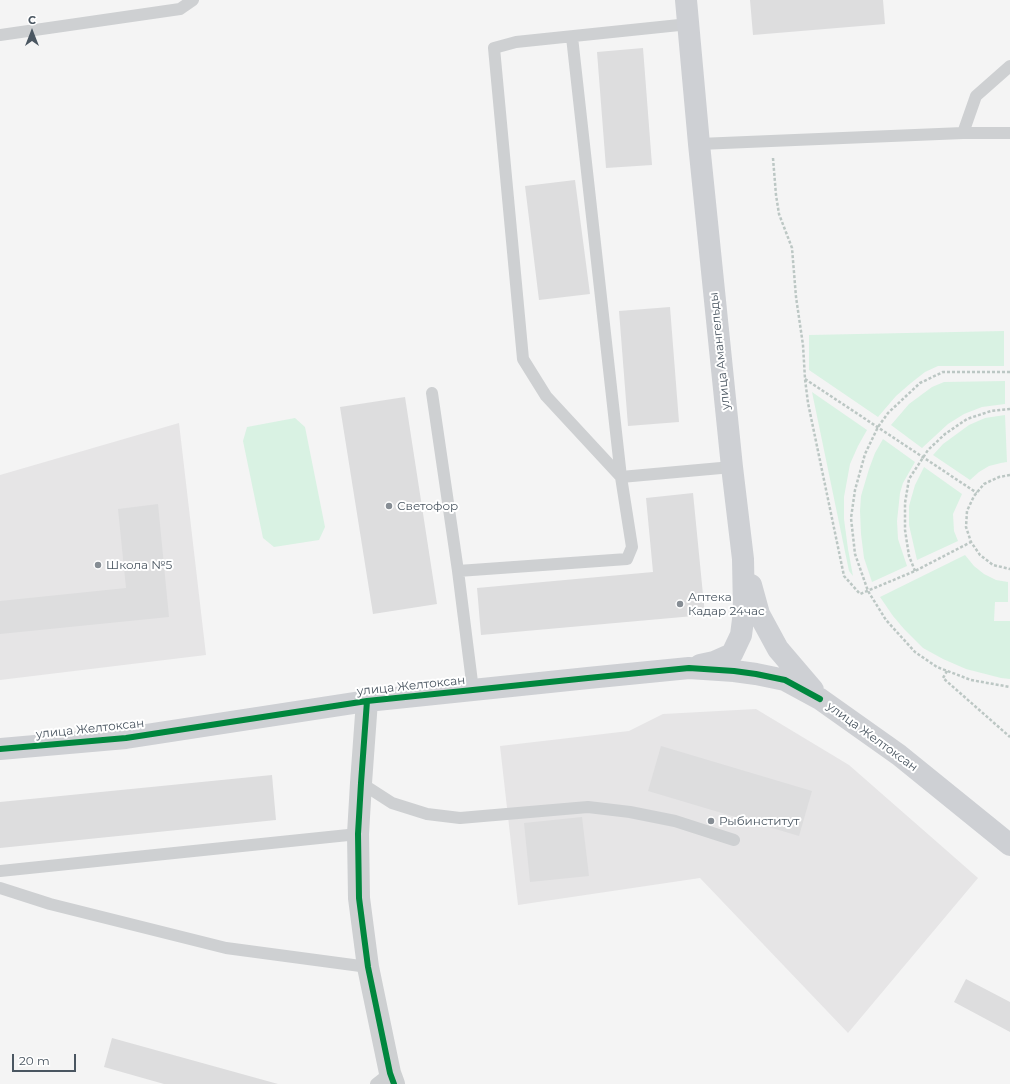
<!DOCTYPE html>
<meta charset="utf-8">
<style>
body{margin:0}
#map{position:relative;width:1010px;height:1084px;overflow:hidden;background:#f4f4f4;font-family:Montserrat,sans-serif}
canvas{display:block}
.north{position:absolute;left:12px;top:12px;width:40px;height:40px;-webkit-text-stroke:3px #fff;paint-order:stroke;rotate:0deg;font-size:11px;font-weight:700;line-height:16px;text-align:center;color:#4a5661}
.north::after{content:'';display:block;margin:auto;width:14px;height:18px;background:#4a5661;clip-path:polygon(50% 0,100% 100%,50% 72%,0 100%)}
.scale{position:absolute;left:12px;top:1054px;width:64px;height:18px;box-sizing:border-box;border:2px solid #4a5661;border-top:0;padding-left:5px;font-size:12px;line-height:14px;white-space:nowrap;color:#4a5661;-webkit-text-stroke:3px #fff;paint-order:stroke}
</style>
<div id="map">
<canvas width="1010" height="1084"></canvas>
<div class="north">С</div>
<div class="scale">20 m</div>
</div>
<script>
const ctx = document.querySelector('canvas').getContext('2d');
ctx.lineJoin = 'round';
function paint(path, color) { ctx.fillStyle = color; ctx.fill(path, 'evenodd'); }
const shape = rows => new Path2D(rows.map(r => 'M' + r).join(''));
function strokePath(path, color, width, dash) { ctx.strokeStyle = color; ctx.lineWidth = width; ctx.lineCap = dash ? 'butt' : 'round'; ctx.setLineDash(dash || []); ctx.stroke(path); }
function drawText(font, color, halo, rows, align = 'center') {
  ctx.font = font + ' Montserrat,sans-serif'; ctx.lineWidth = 4; ctx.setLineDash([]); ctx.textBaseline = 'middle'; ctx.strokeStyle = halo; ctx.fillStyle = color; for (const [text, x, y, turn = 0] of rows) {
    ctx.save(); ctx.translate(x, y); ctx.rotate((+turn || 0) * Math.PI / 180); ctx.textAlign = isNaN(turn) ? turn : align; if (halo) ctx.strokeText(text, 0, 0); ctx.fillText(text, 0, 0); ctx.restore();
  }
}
const education = shape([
 [179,423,206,655,0,680,0,475],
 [756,709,849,765,978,878,848,1033,700,878,518,905,500,746,629,731,663,714]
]);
const green = shape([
 [1004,331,1004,366,938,366,925,372,911,383,896,396,878,417,809,370,809,335],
 [1005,381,1005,404,982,407,964,414,948,424,922,448,891,425,909,404,932,387,944,382],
 [812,392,867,430,858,446,850,464,844,497,844,519,848,549,853,576,849,571],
 [1005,415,1007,462,1001,463,989,466,979,472,970,480,933,455,943,444,969,425,985,418],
 [295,418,305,427,325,527,319,540,274,547,263,538,243,441,247,427],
 [883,439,915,462,903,483,900,493,897,521,898,539,907,566,872,582,864,558,861,534,860,511,861,496,869,469,875,453],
 [924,467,962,494,953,514,954,531,958,541,917,560,909,525,909,506,915,485],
 [965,555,974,566,984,574,996,580,1008,582,1008,602,995,602,994,621,1010,621,1010,679,1001,678,966,669,943,659,923,648,904,629,893,616,880,597]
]);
const building = shape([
 [750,0,883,0,885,24,753,35],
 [643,48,652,165,606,168,597,52],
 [575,180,590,294,539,300,525,186],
 [670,307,679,422,628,426,619,311],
 [405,397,437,604,373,614,340,407],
 [693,493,705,615,481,635,477,588,653,572,646,498],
 [158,504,169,617,0,634,0,601,126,588,118,509],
 [661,746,812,791,799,836,648,791],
 [272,775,276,820,0,848,0,802],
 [582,817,589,876,530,882,524,823],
 [966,979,1010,1002,1010,1032,954,1002],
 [112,1038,278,1084,164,1084,104,1067]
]);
const path = shape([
 [773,158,776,195,779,214,792,248,796,297,803,345,805,379,808,403,844,576,860,594,915,571,971,542],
 [1010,372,943,372,920,383,888,413,878,427,865,454,855,490,851,518,855,554,868,591,886,620,915,652,937,667,971,680,1010,687],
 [805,379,977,493],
 [1010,475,999,477,984,484,974,496,967,511,966,527,971,542,980,555,993,565,1010,569],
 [915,571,909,556,905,530,905,503,909,479,928,450,945,434,967,419,991,411,1010,409],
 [947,671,943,678,1010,737]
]);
const lane = shape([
 [689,24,516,42,494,48,523,359,546,396,621,477,732,467],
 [0,35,180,9,193,0],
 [963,133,976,96,1010,66],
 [699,144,963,133,1010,133],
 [432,393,458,571,627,559,632,547,621,477,572,37],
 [458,571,473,690],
 [361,783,392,803,427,814,460,818,588,807,630,812,675,821,734,840],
 [0,871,358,834],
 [0,888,50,904,226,948,368,967],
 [376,1084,390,1073]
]);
const street = shape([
 [367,701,361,783,358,834,359,898,368,967,390,1073,394,1084]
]);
const secondary = shape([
 [686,0,699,144,732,467,743,559,744,612,741,635,732,654,714,662,700,665],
 [751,585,759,614,778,649,813,690],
 [0,749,126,738,367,701,588,678,689,668,734,671,756,674,785,680,820,699,899,755,1010,845]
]);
const cycleway = shape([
 [367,701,361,783,358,834,359,898,368,967,390,1073,394,1084],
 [0,749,126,738,367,701,588,678,689,668,734,671,756,674,785,680,820,699]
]);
const markers = [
 [389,506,4,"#868d94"],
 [98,565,4,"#868d94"],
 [680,604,4,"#868d94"],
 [711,821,4,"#868d94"]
];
const streetNames = [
 ["улица Амангельды",720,351,-96],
 ["улица Желтоксан",411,686,-6],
 ["улица Желтоксан",90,729,-6],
 ["улица Желтоксан",872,737,36]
];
const poiNames = [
 ["Светофор",397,506],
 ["Школа №5",106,565],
 ["Аптека",688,597],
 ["Кадар 24час",688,611],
 ["Рыбинститут",719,821]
];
paint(education, '#e6e5e6');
paint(green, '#d9f2e3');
paint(building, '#ddddde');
strokePath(path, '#bcc7c4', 2.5, [3, 2]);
strokePath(lane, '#ced0d2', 12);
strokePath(street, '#ced0d2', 22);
strokePath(secondary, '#ced0d4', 22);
strokePath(cycleway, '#00873e', 6);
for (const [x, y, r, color] of markers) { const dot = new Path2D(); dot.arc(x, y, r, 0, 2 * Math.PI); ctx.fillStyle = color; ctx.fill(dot); strokePath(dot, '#fff', 1.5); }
drawText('12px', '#4a5661', '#fff', streetNames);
drawText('12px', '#4a5661', '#fff', poiNames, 'left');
</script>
